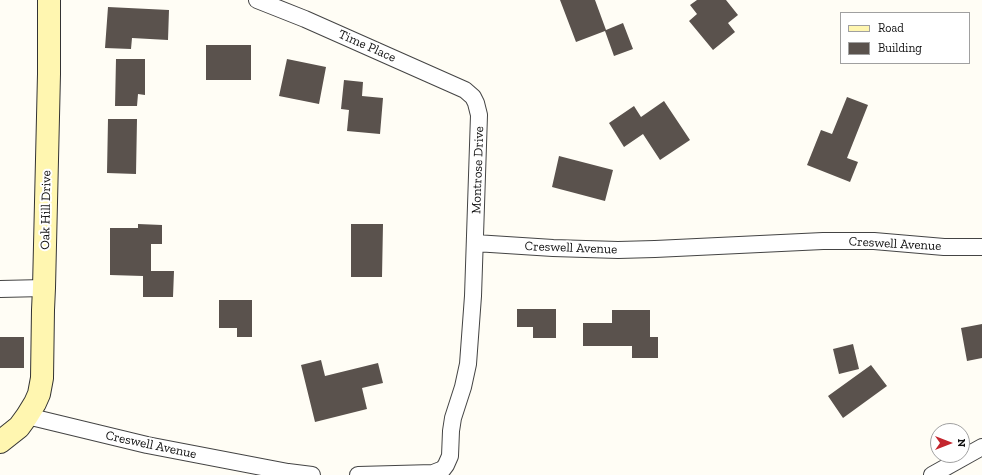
<!DOCTYPE html>
<style>
body{margin:0}
#map{position:relative;width:982px;height:475px;overflow:hidden;background:#fffdf5;font-family:"Zilla Slab",serif}
canvas{display:block}
.legend{position:absolute;left:840px;top:12px;width:130px;height:52px;box-sizing:border-box;background:#fff;border:1px solid #a0a0a0;margin:0;padding:5px 7px;list-style:none;font-size:12px;color:#111}
.legend li{display:flex;align-items:center;gap:8px;height:20px}
.legend b{width:20px;border:1px solid #a0a0a0}
.north{position:absolute;left:930px;top:423px;width:40px;height:40px;box-sizing:border-box;background:#fff;border:1px solid #a0a0a0;border-radius:50%;rotate:90deg;font-size:11px;font-weight:700;line-height:16px;text-align:center;color:#111}
.north::after{content:'';display:block;margin:auto;width:14px;height:18px;background:#c4262e;clip-path:polygon(50% 0,100% 100%,50% 72%,0 100%)}
</style>
<div id="map">
<canvas width="982" height="475"></canvas>
<ul class="legend">
<li><b style="height:5px;background:#fff6b0"></b>Road</li>
<li><b style="height:11px;background:#5a524d"></b>Building</li>
</ul>
<div class="north">N</div>
</div>
<script>
const ctx = document.querySelector('canvas').getContext('2d');
ctx.lineJoin = 'round';
function paint(path, color) { ctx.fillStyle = color; ctx.fill(path, 'evenodd'); }
const shape = rows => new Path2D(rows.map(r => 'M' + r).join(''));
function strokePath(path, color, width, dash) { ctx.strokeStyle = color; ctx.lineWidth = width; ctx.lineCap = dash ? 'butt' : 'round'; ctx.setLineDash(dash || []); ctx.stroke(path); }
function drawText(font, color, halo, rows, align = 'center') {
  ctx.font = font + ' "Zilla Slab",serif'; ctx.lineWidth = 4; ctx.setLineDash([]); ctx.textBaseline = 'middle'; ctx.strokeStyle = halo; ctx.fillStyle = color; for (const [text, x, y, turn = 0] of rows) {
    ctx.save(); ctx.translate(x, y); ctx.rotate((+turn || 0) * Math.PI / 180); ctx.textAlign = isNaN(turn) ? turn : align; if (halo) ctx.strokeText(text, 0, 0); ctx.fillText(text, 0, 0); ctx.restore();
  }
}
const building = shape([
 [560,0,595,0,606,30,623,23,633,49,614,56,605,31,576,42],
 [697,0,726,0,738,15,728,23,735,32,713,50,689,21,697,14,690,5],
 [108,7,169,10,168,40,132,38,131,49,105,48],
 [206,45,251,45,251,80,206,80],
 [116,59,145,59,145,95,138,94,137,106,115,106],
 [287,59,326,67,319,104,279,96],
 [344,80,363,82,362,96,383,98,380,134,347,131,349,110,341,109],
 [847,97,868,105,847,158,858,162,850,182,807,165,821,130,832,134],
 [664,101,690,140,660,160,643,134,624,147,609,123,634,106,641,117],
 [108,119,137,119,136,174,107,173],
 [559,156,613,170,605,201,552,187],
 [138,224,162,225,162,244,151,244,151,271,174,271,173,297,143,297,143,276,110,275,110,228,138,228],
 [351,224,383,224,382,277,351,277],
 [219,300,252,300,252,337,237,337,237,328,219,328],
 [517,309,556,309,556,338,533,338,533,327,517,327],
 [612,310,650,310,650,337,658,337,658,358,632,358,632,346,583,346,583,323,612,323],
 [982,324,982,358,967,361,961,328],
 [0,337,24,337,24,368,0,368],
 [853,344,859,369,839,374,833,349],
 [321,360,325,376,378,363,383,383,362,388,367,409,315,422,301,365],
 [871,365,887,386,843,418,828,396]
]);
const street = shape([
 [257,0,305,19,465,90,473,97,476,103,479,115,473,296,468,364,463,387,453,418,451,431,450,456,446,465,443,469,433,473,358,475],
 [475,243,553,248,618,250,655,249,823,241,874,241,944,247,982,247],
 [0,289,44,288],
 [27,416,147,445,288,472,312,475],
 [932,475,982,447]
]);
const secondary = shape([
 [0,442,19,427,27,416,35,403,39,394,42,378,43,310,44,288,49,74,49,0]
]);
const streetNames = [
 ["Time Place",367,46,24],
 ["Montrose Drive",478,170,-88],
 ["Oak Hill Drive",46,210,-89],
 ["Creswell Avenue",895,244,3],
 ["Creswell Avenue",571,248,2],
 ["Creswell Avenue",151,445,12]
];
paint(building, '#5a524d');
strokePath(street, '#444', 18);
strokePath(secondary, '#333', 24);
strokePath(street, '#fff', 16);
strokePath(secondary, '#fff6b0', 22);
drawText('13px', '#111', '#fff', streetNames);
</script>
